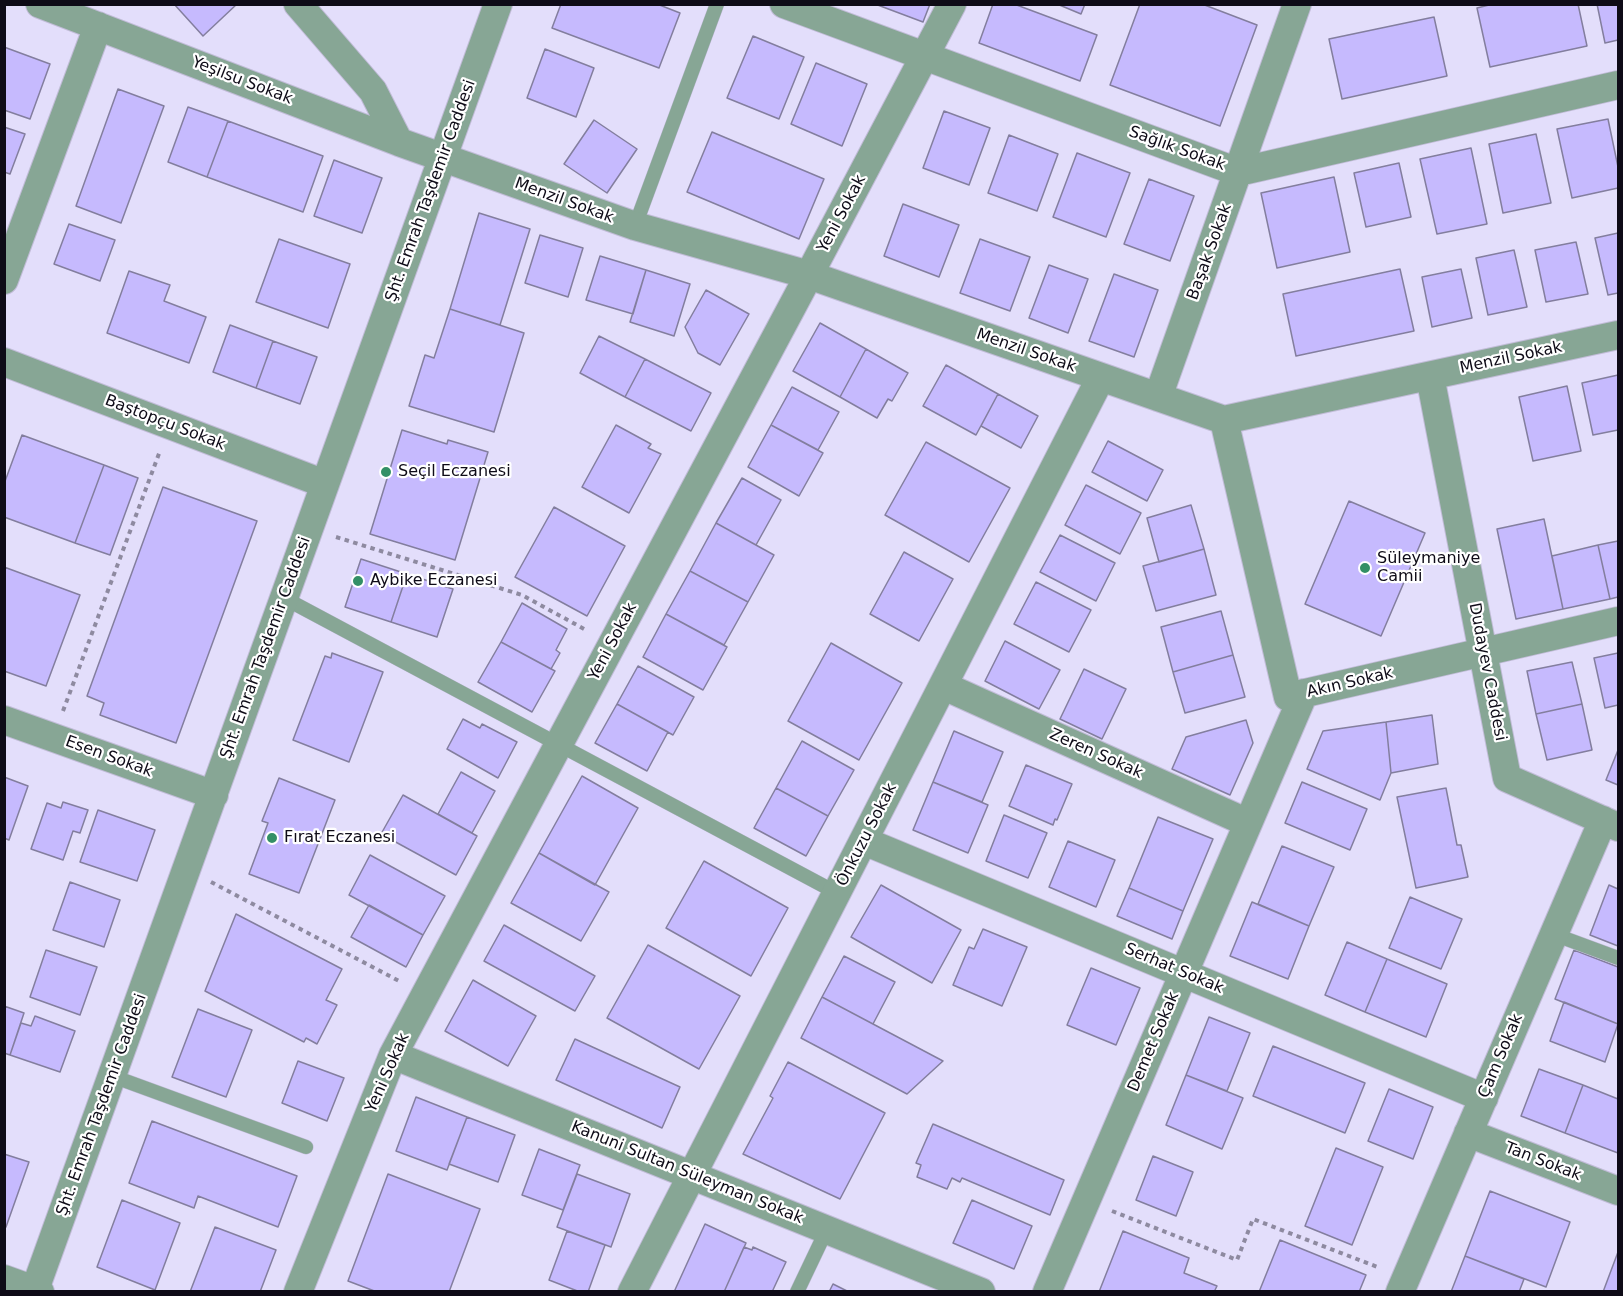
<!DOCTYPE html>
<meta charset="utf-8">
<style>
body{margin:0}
#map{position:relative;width:1623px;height:1296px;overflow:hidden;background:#e3defb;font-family:"DejaVu Sans",sans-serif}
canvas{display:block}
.frame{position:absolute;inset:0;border:6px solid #0e0b17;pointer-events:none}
</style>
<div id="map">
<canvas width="1623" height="1296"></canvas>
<div class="frame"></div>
</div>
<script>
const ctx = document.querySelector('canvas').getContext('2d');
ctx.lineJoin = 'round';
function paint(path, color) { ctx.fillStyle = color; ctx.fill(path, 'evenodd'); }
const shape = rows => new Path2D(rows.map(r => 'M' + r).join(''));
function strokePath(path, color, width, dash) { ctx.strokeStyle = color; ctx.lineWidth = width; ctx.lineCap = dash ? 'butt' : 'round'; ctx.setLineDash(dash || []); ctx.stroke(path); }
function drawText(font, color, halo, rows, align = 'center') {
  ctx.font = font + ' "DejaVu Sans",sans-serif'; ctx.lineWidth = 4.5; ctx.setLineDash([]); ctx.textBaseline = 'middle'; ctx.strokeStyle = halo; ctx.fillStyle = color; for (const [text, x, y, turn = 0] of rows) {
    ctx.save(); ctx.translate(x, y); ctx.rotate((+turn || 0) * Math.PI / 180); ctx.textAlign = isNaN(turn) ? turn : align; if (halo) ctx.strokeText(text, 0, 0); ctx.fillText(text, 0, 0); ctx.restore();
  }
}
const building = shape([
 [174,4,237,4,203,36,174,4],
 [561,4,657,4,680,13,659,68,552,28,561,4],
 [875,4,930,4,923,22,875,4],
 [993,4,1014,4,1097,35,1080,81,979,43,993,4],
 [1057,4,1085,4,1081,14,1057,4],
 [1140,4,1202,4,1257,25,1220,126,1110,85,1140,4],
 [1493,4,1578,4,1587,46,1490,67,1477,8,1493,4],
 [1597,4,1618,4,1618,40,1605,43,1597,4],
 [1434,17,1447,76,1342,99,1329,39,1434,17],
 [753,36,804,57,779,119,727,98,753,36],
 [4,47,50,64,30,119,4,110,4,47],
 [545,49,594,68,576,117,527,98,545,49],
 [816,63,867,84,842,146,791,124,816,63],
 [118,89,164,106,121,223,76,206,118,89],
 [188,107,228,121,207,177,168,162,188,107],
 [944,111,990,128,969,185,923,168,944,111],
 [1608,119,1618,167,1618,188,1572,198,1557,129,1608,119],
 [594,120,637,149,607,193,564,164,594,120],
 [228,121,323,156,303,212,207,177,228,121],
 [4,127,25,134,10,174,4,172,4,127],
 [712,132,824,179,799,239,687,192,712,132],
 [1536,134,1551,203,1503,213,1489,144,1536,134],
 [1009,135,1058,154,1037,211,988,193,1009,135],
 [1471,148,1487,224,1437,234,1420,159,1471,148],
 [1077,153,1130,173,1106,237,1053,217,1077,153],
 [334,160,382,178,362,233,314,216,334,160],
 [1399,163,1411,217,1366,227,1354,173,1399,163],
 [1334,177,1350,252,1277,268,1261,193,1334,177],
 [1149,179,1194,196,1170,261,1124,244,1149,179],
 [903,204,959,225,939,277,884,256,903,204],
 [479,213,530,229,500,325,450,309,479,213],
 [69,224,115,240,100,281,54,264,69,224],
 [1618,233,1618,293,1608,295,1595,238,1618,233],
 [540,235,583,248,568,297,525,283,540,235],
 [279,239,350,264,328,328,256,302,279,239],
 [980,239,1030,257,1010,311,960,293,980,239],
 [1576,242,1588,294,1546,302,1535,250,1576,242],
 [1514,250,1527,307,1488,315,1476,258,1514,250],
 [600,256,646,270,633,314,586,300,600,256],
 [1049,265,1088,279,1068,333,1029,318,1049,265],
 [1400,269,1414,331,1296,356,1283,294,1400,269],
 [1461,269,1472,318,1432,327,1422,277,1461,269],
 [646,270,690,284,674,336,630,322,646,270],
 [129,271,170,285,164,301,206,317,189,363,107,333,129,271],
 [1114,274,1158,290,1134,357,1089,341,1114,274],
 [706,290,749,314,720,365,698,353,685,327,706,290],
 [450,309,524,333,494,432,409,406,425,355,434,358,450,309],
 [820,323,866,349,840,397,793,371,820,323],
 [230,325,273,341,256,388,213,372,230,325],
 [599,336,645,359,625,397,580,373,599,336],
 [273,341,317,357,300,404,256,388,273,341],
 [866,349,908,373,892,401,888,399,877,418,840,397,866,349],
 [645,359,711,393,691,431,625,397,645,359],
 [946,365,998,394,976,435,923,406,946,365],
 [1618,375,1618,430,1593,435,1582,383,1618,375],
 [1567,386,1581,451,1533,461,1519,397,1567,386],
 [792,387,839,412,818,450,771,425,792,387],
 [998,394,1038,416,1021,448,981,426,998,394],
 [616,425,651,444,648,448,661,454,629,513,582,487,616,425],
 [771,425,823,453,799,496,748,467,771,425],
 [402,430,447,444,448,440,488,452,455,560,370,534,402,430],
 [22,435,104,465,75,543,4,517,4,484,22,435],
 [1108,441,1163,470,1147,501,1092,472,1108,441],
 [926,442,1010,488,969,562,885,515,926,442],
 [104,465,138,478,110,555,75,543,104,465],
 [742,478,781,500,756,545,716,523,742,478],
 [1086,485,1141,513,1120,554,1065,525,1086,485],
 [163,487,257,521,176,743,100,715,104,703,87,696,163,487],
 [1349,501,1425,533,1381,636,1305,604,1349,501],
 [1191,505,1204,549,1159,562,1147,518,1191,505],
 [554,507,625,546,587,616,515,577,554,507],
 [1544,519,1563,609,1516,619,1497,529,1544,519],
 [716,523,774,555,748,602,690,571,716,523],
 [1060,535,1115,563,1096,601,1040,572,1060,535],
 [1618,541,1618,597,1610,599,1598,545,1618,541],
 [1598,545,1610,599,1563,609,1552,556,1598,545],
 [1204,549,1216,595,1156,611,1143,566,1204,549],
 [904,552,953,579,919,641,870,614,904,552],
 [361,559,407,574,391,622,345,607,361,559],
 [4,567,80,595,46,686,4,671,4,567],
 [690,571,748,602,724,645,666,614,690,571],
 [407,574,453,589,437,637,391,622,407,574],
 [1036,582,1091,610,1069,652,1014,624,1036,582],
 [522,603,567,629,556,650,560,653,551,669,501,642,522,603],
 [1221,611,1233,655,1173,672,1161,627,1221,611],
 [666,614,727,647,703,690,643,657,666,614],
 [1005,641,1060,670,1039,709,985,681,1005,641],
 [501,642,555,671,532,712,478,682,501,642],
 [831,643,902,683,859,760,788,721,831,643],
 [332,653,383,672,349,762,293,740,325,656,331,658,332,653],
 [1618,653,1618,705,1605,708,1594,658,1618,653],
 [1233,655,1245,697,1185,713,1173,672,1233,655],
 [1572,662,1582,704,1536,714,1527,671,1572,662],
 [638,666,694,697,673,735,617,704,638,666],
 [1084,669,1126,689,1102,739,1060,719,1084,669],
 [617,704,668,732,647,771,595,743,617,704],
 [1582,704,1592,750,1547,760,1536,714,1582,704],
 [1432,715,1438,764,1391,773,1386,722,1432,715],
 [463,719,480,728,482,724,517,742,498,778,447,749,463,719],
 [1246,720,1253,743,1230,795,1172,769,1186,737,1246,720],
 [1386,722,1391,773,1380,800,1307,769,1323,731,1386,722],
 [954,731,1003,752,982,802,933,782,954,731],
 [802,741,854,770,828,816,776,788,802,741],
 [1618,750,1618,785,1606,780,1618,750],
 [1026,765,1072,784,1057,820,1055,819,1053,825,1009,806,1026,765],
 [461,772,495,791,472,833,438,814,461,772],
 [582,776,638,808,595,885,539,853,582,776],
 [4,777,28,786,9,840,4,838,4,777],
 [279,778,335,800,299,893,249,874,268,823,262,821,279,778],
 [933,782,988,805,968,853,913,830,933,782],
 [1302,782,1367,809,1350,850,1285,823,1302,782],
 [776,788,828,816,806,856,754,828,776,788],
 [1446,788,1457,845,1461,845,1468,877,1416,888,1397,797,1446,788],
 [403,795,477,836,456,875,381,834,403,795],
 [63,802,88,810,80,833,73,831,63,860,31,849,47,803,61,808,63,802],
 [98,810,155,830,137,881,80,862,98,810],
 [1004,815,1047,833,1028,878,986,861,1004,815],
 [1158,817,1213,839,1183,911,1129,888,1158,817],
 [1068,841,1115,860,1096,907,1049,887,1068,841],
 [1282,846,1334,867,1309,926,1258,904,1282,846],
 [539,853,609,892,581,941,511,903,539,853],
 [370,855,445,896,423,935,349,895,370,855],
 [704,861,788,908,751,976,666,928,704,861],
 [70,882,120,900,104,947,53,930,70,882],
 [881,885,961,930,932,983,851,937,881,885],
 [1609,885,1618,889,1618,946,1590,935,1609,885],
 [1129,888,1183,911,1172,939,1117,916,1129,888],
 [1410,897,1462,919,1441,969,1389,948,1410,897],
 [1252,902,1309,926,1288,979,1230,956,1252,902],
 [369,905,423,935,406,967,351,937,369,905],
 [236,914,342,969,326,1000,337,1005,317,1044,306,1038,304,1042,205,991,236,914],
 [504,925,595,976,575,1011,484,961,504,925],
 [983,929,1027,947,1002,1006,953,985,969,947,974,949,983,929],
 [1347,942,1387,959,1365,1012,1325,995,1347,942],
 [648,945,740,996,699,1069,607,1018,648,945],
 [46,950,97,967,80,1015,30,997,46,950],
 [1574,950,1618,967,1618,1024,1555,999,1574,950],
 [844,956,895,982,873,1024,822,997,844,956],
 [1387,959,1447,984,1426,1037,1365,1012,1387,959],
 [1091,968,1140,988,1116,1045,1067,1025,1091,968],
 [473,980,536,1016,508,1066,445,1031,473,980],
 [822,997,873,1024,943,1061,907,1094,801,1038,822,997],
 [1564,1002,1618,1024,1605,1062,1550,1041,1564,1002],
 [4,1006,24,1013,10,1055,4,1053,4,1006],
 [198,1009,252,1030,226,1097,172,1077,198,1009],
 [35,1016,75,1031,60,1072,10,1055,21,1023,31,1026,35,1016],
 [1209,1017,1250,1033,1227,1091,1186,1075,1209,1017],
 [575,1039,680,1087,662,1128,556,1080,575,1039],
 [1273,1046,1365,1083,1345,1133,1253,1096,1273,1046],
 [298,1061,344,1078,327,1121,282,1103,298,1061],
 [788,1062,885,1113,840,1199,743,1154,773,1098,770,1096,788,1062],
 [1539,1069,1583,1085,1565,1133,1521,1116,1539,1069],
 [1186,1075,1243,1098,1222,1149,1166,1125,1186,1075],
 [1583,1085,1618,1099,1618,1153,1565,1133,1583,1085],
 [1389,1089,1433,1107,1413,1159,1368,1141,1389,1089],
 [416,1097,467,1117,447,1170,396,1151,416,1097],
 [467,1117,515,1135,498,1182,449,1164,467,1117],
 [152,1121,297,1176,278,1227,198,1196,194,1208,129,1183,152,1121],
 [933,1124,1064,1180,1050,1215,962,1178,960,1182,952,1178,947,1189,917,1177,921,1165,916,1163,933,1124],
 [1336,1148,1383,1167,1352,1245,1305,1226,1336,1148],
 [539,1149,580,1165,563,1210,522,1195,539,1149],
 [4,1154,29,1162,6,1227,4,1227,4,1154],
 [1153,1156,1193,1172,1176,1216,1136,1200,1153,1156],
 [388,1174,480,1209,449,1292,377,1292,348,1281,388,1174],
 [577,1174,630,1194,611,1247,557,1227,577,1174],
 [1490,1191,1570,1222,1546,1287,1465,1256,1490,1191],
 [122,1200,180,1223,155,1290,97,1267,122,1200],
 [972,1200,1032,1226,1014,1269,953,1243,972,1200],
 [705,1224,746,1243,724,1292,674,1292,705,1224],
 [215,1227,276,1250,260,1292,190,1292,215,1227],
 [567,1231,605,1245,588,1292,580,1292,549,1280,567,1231],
 [1123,1231,1189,1258,1184,1273,1217,1286,1214,1292,1099,1292,1123,1231],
 [1280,1240,1366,1275,1359,1292,1259,1292,1280,1240],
 [744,1247,752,1250,753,1247,786,1262,772,1292,724,1292,744,1247],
 [1618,1252,1618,1292,1603,1292,1618,1252],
 [1465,1256,1524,1279,1519,1292,1451,1292,1465,1256],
 [833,1284,849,1292,829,1292,833,1284]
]);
const path = shape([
 [336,537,522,595,586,630],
 [63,711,160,451],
 [211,882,401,982],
 [1112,1211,1237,1260,1253,1219,1380,1268]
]);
const service = shape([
 [635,226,717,4],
 [284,598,837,893],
 [1553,934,1618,958],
 [112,1076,306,1147],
 [797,1292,827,1229]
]);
const minor = shape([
 [40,4,399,142,635,226,809,275,1224,420,1618,335],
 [298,4,373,91,399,142],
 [784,4,1238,172,1618,85],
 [4,280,98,26],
 [4,362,325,484],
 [1430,376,1507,778,1618,827],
 [1158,397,1297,4],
 [1224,420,1288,697,1618,621],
 [944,686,1248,823],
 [4,720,214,795],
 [864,841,1484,1098],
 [393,1055,981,1292],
 [1468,1133,1618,1191],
 [4,1279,40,1292],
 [34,1292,498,4],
 [298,1292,393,1055,809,275,952,4],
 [632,1292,1101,377],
 [1047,1292,1304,693],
 [1400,1292,1603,820]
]);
const markers = [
 [386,472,6,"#338f66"],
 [1365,568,6,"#338f66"],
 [358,581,6,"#338f66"],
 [272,838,6,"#338f66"]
];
const streetNames = [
 ["Yeşilsu Sokak",242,81,21],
 ["Sağlık Sokak",1177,149,20],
 ["Şht. Emrah Taşdemir Caddesi",431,191,-70],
 ["Menzil Sokak",564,201,20],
 ["Yeni Sokak",842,214,-62],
 ["Başak Sokak",1210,252,-70],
 ["Menzil Sokak",1026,351,19],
 ["Menzil Sokak",1511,358,-12],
 ["Baştopçu Sokak",165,423,21],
 ["Yeni Sokak",613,642,-62],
 ["Şht. Emrah Taşdemir Caddesi",266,648,-70],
 ["Dudayev Caddesi",1487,672,79],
 ["Akın Sokak",1350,683,-13],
 ["Zeren Sokak",1096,754,24],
 ["Esen Sokak",109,757,20],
 ["Önkuzu Sokak",867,835,-63],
 ["Serhat Sokak",1174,969,23],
 ["Demet Sokak",1154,1042,-67],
 ["Çam Sokak",1501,1056,-67],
 ["Yeni Sokak",388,1073,-66],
 ["Şht. Emrah Taşdemir Caddesi",102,1105,-70],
 ["Tan Sokak",1543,1162,21],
 ["Kanuni Sultan Süleyman Sokak",687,1173,22]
];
const poiNames = [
 ["Seçil Eczanesi",398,472],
 ["Süleymaniye",1377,559],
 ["Camii",1377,577],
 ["Aybike Eczanesi",370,581],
 ["Fırat Eczanesi",284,838]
];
paint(building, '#c6bafe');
strokePath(building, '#837e9e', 1.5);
strokePath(service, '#c1bcd7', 15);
strokePath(minor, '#c1bcd7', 30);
strokePath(path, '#8e8aa0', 4, [4.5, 4.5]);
strokePath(service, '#87a695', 14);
strokePath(minor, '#87a695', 28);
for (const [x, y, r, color] of markers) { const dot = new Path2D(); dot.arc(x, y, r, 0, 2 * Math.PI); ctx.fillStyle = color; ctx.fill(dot); strokePath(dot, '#fff', 2); }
drawText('16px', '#0e0b17', '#fff', streetNames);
drawText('16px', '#0e0b17', '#fff', poiNames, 'left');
</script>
